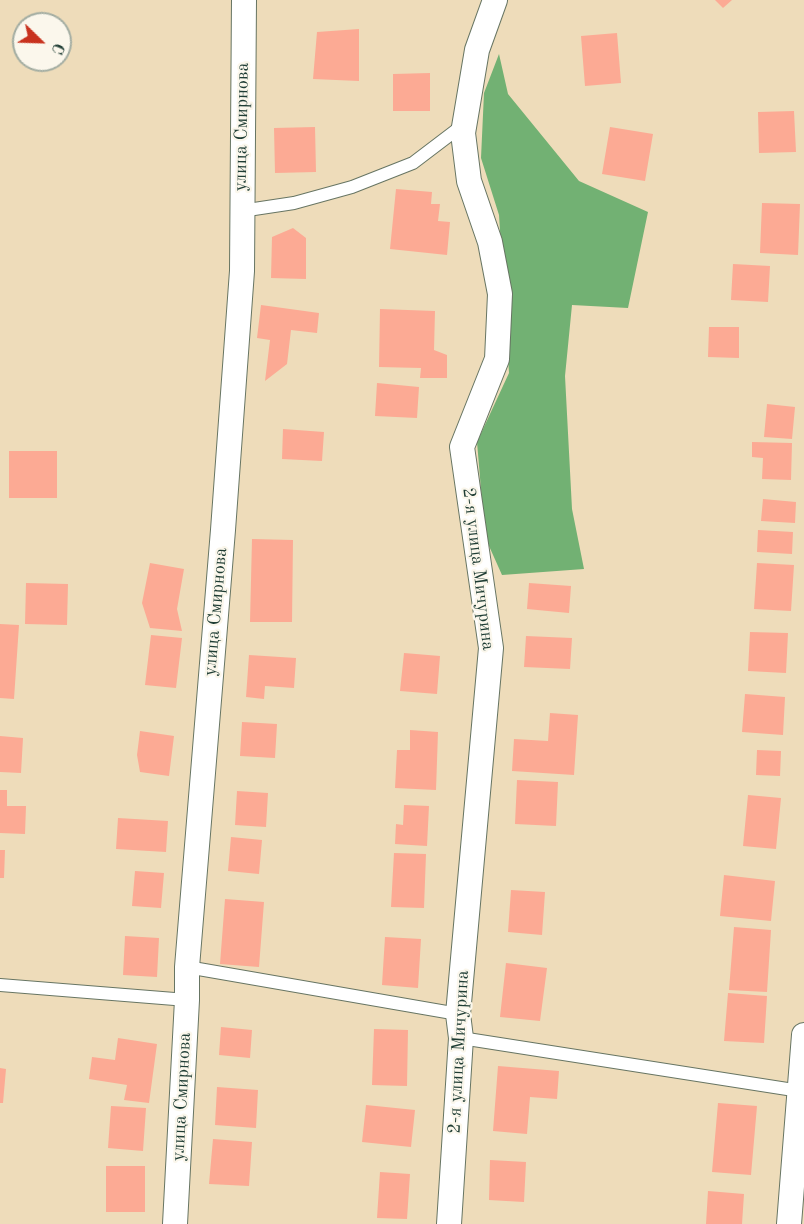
<!DOCTYPE html>
<meta charset="utf-8">
<style>
body{margin:0}
#map{position:relative;width:804px;height:1224px;overflow:hidden;background:#eedcba;font-family:"Old Standard TT",serif}
canvas{display:block}
.north{position:absolute;left:12px;top:12px;width:60px;height:60px;box-sizing:border-box;background:#fbf7ec;border:2px solid #a3ada2;border-radius:50%;rotate:113deg;font-size:16px;font-weight:700;line-height:24px;text-align:center;color:#1f3d34}
.north::after{content:'';display:block;margin:auto;width:21px;height:27px;background:#c8321e;clip-path:polygon(50% 0,100% 100%,50% 72%,0 100%)}
</style>
<div id="map">
<canvas width="804" height="1224"></canvas>
<div class="north">С</div>
</div>
<script>
const ctx = document.querySelector('canvas').getContext('2d');
ctx.lineJoin = 'round';
function paint(path, color) { ctx.fillStyle = color; ctx.fill(path, 'evenodd'); }
const shape = rows => new Path2D(rows.map(r => 'M' + r).join(''));
function strokePath(path, color, width, dash) { ctx.strokeStyle = color; ctx.lineWidth = width; ctx.lineCap = dash ? 'butt' : 'round'; ctx.setLineDash(dash || []); ctx.stroke(path); }
function drawText(font, color, halo, rows, align = 'center') {
  ctx.font = font + ' "Old Standard TT",serif'; ctx.lineWidth = 4.5; ctx.setLineDash([]); ctx.textBaseline = 'middle'; ctx.strokeStyle = halo; ctx.fillStyle = color; for (const [text, x, y, turn = 0] of rows) {
    ctx.save(); ctx.translate(x, y); ctx.rotate((+turn || 0) * Math.PI / 180); ctx.textAlign = isNaN(turn) ? turn : align; if (halo) ctx.strokeText(text, 0, 0); ctx.fillText(text, 0, 0); ctx.restore();
  }
}
const forest = shape([
 [499,54,508,94,579,181,648,212,628,308,572,305,565,376,572,509,584,569,502,575,485,537,477,442,509,373,499,215,481,158,484,93]
]);
const building = shape([
 [715,0,732,0,723,8],
 [359,29,359,81,313,79,317,32],
 [617,33,621,83,585,86,581,36],
 [430,73,430,111,393,111,393,74],
 [794,111,796,152,759,153,758,112],
 [315,127,316,172,275,173,274,128],
 [610,127,653,134,645,181,602,174],
 [396,189,432,192,431,204,440,204,438,221,450,222,447,255,390,249],
 [762,203,800,204,798,255,760,253],
 [293,228,306,238,306,279,271,278,272,237],
 [733,264,770,266,768,302,731,300],
 [261,305,319,313,317,333,291,330,287,364,265,381,270,340,257,338],
 [380,309,435,311,434,350,447,355,447,378,420,378,421,368,379,367],
 [709,327,739,327,739,358,708,357],
 [377,383,419,387,417,418,375,416],
 [767,404,795,407,792,439,764,437],
 [283,429,324,432,322,461,282,459],
 [752,442,792,443,791,480,762,479,763,458,752,457],
 [9,451,57,451,57,498,9,498],
 [763,499,796,502,795,523,761,521],
 [758,530,793,532,792,554,757,552],
 [252,539,293,540,292,622,250,622],
 [150,563,184,569,177,609,182,631,150,628,142,603],
 [757,563,794,565,791,611,754,609],
 [26,583,68,584,67,625,25,624],
 [529,583,571,586,569,613,527,609],
 [0,624,19,625,14,699,0,698],
 [750,632,788,633,786,673,748,671],
 [151,635,182,638,176,688,145,685],
 [526,636,572,638,570,669,524,667],
 [404,653,440,656,437,694,400,691],
 [249,655,296,658,294,688,265,686,264,699,246,697],
 [745,694,785,697,783,735,742,732],
 [550,713,578,715,574,775,512,771,514,739,548,741],
 [242,722,277,724,275,758,240,756],
 [410,730,438,732,436,790,395,788,397,750,410,750],
 [140,731,174,736,169,776,140,772,137,755],
 [0,736,23,738,21,773,0,772],
 [757,750,781,751,780,776,756,775],
 [517,780,558,782,556,826,515,824],
 [0,790,7,790,7,806,26,806,25,834,0,833],
 [237,791,268,793,266,827,235,825],
 [748,795,781,798,776,849,743,846],
 [404,805,429,806,427,846,395,844,396,824,403,825],
 [118,818,168,821,166,852,116,849],
 [231,837,262,840,259,874,228,871],
 [0,850,5,850,4,878,0,878],
 [394,853,426,854,424,908,391,907],
 [135,871,164,873,161,908,132,906],
 [724,875,775,881,771,921,720,916],
 [511,890,545,892,542,935,508,932],
 [225,899,264,902,259,967,220,964],
 [734,927,771,930,767,992,729,990],
 [125,936,159,938,157,977,123,975],
 [385,937,421,939,418,988,382,985],
 [506,963,547,968,540,1021,500,1017],
 [728,993,767,996,764,1043,724,1041],
 [221,1027,252,1030,250,1058,219,1055],
 [374,1029,408,1030,407,1086,372,1085],
 [118,1038,157,1044,149,1103,124,1100,127,1085,89,1079,92,1057,115,1060],
 [498,1066,559,1071,557,1099,530,1097,527,1134,493,1131],
 [0,1068,6,1069,3,1103,0,1103],
 [217,1087,258,1090,256,1128,215,1125],
 [718,1103,757,1106,751,1175,712,1172],
 [366,1105,415,1110,411,1147,362,1142],
 [111,1106,146,1108,143,1151,108,1148],
 [213,1139,252,1142,249,1186,209,1184],
 [490,1160,526,1162,524,1202,489,1200],
 [106,1166,145,1166,145,1212,106,1212],
 [380,1172,410,1174,407,1219,377,1218],
 [708,1191,744,1194,742,1224,706,1224]
]);
const service = shape([
 [241,211,294,203,352,187,413,163,463,125],
 [187,967,458,1014],
 [0,985,187,1000],
 [461,1038,800,1091]
]);
const minor = shape([
 [175,1224,187,1000,187,967,223,530,242,271,244,0],
 [449,1224,461,1038,458,1014,491,648,462,447,497,359,500,294,490,242,469,181,463,133,477,50,495,0],
 [789,1224,804,1035]
]);
const streetNames = [
 ["улица Смирнова",242,127,-89],
 ["2-я улица Мичурина",478,569,83],
 ["улица Смирнова",216,612,-85],
 ["2-я улица Мичурина",459,1052,-87],
 ["улица Смирнова",182,1097,-87]
];
paint(forest, '#72b173');
paint(building, '#fcaa94');
strokePath(service, '#677563', 14);
strokePath(minor, '#677563', 26);
strokePath(service, '#fff', 12);
strokePath(minor, '#fff', 24);
drawText('18px', '#1f3d34', '#fbf7ec', streetNames);
</script>
